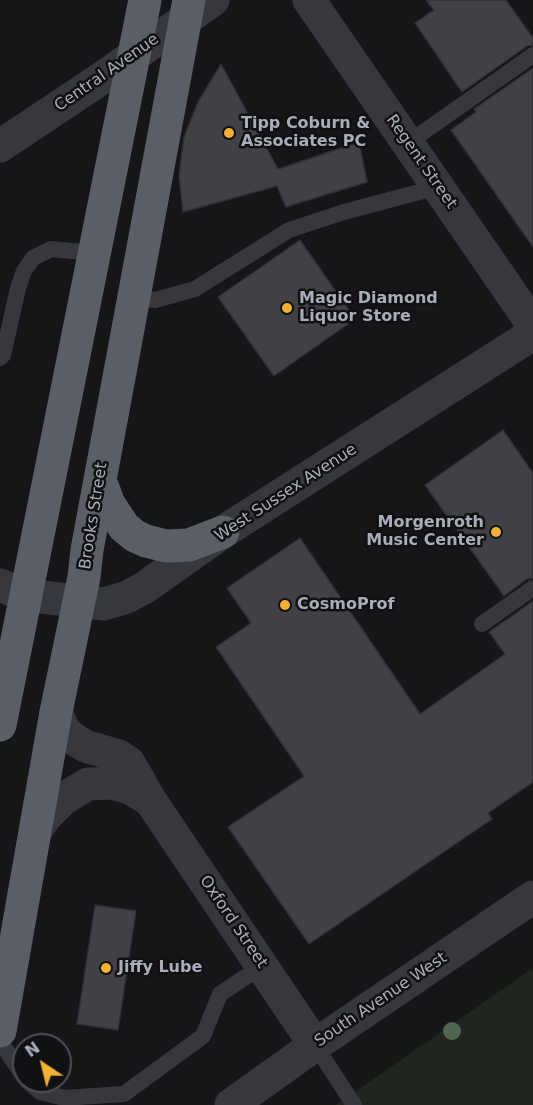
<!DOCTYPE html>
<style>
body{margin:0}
#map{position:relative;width:533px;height:1105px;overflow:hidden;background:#161618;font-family:"DejaVu Sans",sans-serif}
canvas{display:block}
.north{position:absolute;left:12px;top:1033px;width:60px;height:60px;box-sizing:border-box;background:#111113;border:2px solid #4d4f55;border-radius:50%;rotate:325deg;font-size:16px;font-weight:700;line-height:24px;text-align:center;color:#a8adb8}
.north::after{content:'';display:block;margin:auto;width:21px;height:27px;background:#f2b134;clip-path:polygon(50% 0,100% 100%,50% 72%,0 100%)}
</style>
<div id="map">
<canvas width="533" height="1105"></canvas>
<div class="north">N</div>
</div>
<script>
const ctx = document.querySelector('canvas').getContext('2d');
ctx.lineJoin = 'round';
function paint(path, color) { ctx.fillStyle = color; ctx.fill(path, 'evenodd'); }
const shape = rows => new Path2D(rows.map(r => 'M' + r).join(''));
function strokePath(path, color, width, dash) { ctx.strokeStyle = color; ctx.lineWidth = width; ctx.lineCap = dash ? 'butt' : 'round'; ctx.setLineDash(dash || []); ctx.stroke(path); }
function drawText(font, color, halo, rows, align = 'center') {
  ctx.font = font + ' "DejaVu Sans",sans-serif'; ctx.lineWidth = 5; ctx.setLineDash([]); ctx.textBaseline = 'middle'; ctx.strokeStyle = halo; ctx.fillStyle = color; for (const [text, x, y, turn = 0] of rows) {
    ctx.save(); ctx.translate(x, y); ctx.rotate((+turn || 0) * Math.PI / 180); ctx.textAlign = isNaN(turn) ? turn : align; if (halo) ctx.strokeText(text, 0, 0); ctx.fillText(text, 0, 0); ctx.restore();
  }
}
const green = shape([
 [533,968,533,1105,336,1105]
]);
const building = shape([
 [426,0,506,0,533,38,533,45,527,46,462,92,415,23,434,10,426,0],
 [221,64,278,169,359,142,367,182,286,207,277,186,183,212,179,176,184,137,198,102,221,64],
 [533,68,533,247,451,130,476,112,474,109,533,68],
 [300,240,355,319,274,376,218,297,300,240],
 [503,430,533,473,533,578,527,579,504,596,425,485,503,430],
 [300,538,420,714,505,654,489,632,533,601,533,782,488,813,492,819,309,944,228,827,304,776,216,647,251,623,227,588,300,538],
 [95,905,136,911,118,1030,77,1024,95,905]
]);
const service = shape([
 [408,143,533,55],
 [134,297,155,300,195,289,289,230,344,212,438,187],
 [0,358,3,355,18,288,24,271,33,258,51,249,94,253],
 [482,624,533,588],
 [0,1041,24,1077],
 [315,1045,354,1105],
 [27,1081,40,1092,64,1098,124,1094,203,1036,220,994,262,966]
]);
const minor = shape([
 [309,0,533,325],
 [0,146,99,80,213,0],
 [0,585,24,595],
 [56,712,64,731,72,738,85,746,119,756,129,763,150,800,315,1045],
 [36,830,46,816,63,799,88,784,112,783,130,788,150,800]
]);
const tertiary = shape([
 [24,595,104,604,127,597,144,588,223,532,533,334],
 [231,1105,315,1045,533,897]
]);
const trunk = shape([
 [100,480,109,504,124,527,135,536,146,541,166,546,189,545,223,532],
 [0,725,145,0],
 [0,1031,56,712,84,577,87,550,189,0]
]);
const trees = [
 [452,1031]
];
const markers = [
 [229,133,6,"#f2b134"],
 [287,308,6,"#f2b134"],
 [496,532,6,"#f2b134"],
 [285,605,6,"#f2b134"],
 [106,968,6,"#f2b134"]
];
const streetNames = [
 ["Central Avenue",107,73,-35],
 ["Regent Street",421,162,55],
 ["West Sussex Avenue",286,493,-33],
 ["Brooks Street",94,516,-81],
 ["Oxford Street",233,922,56],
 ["South Avenue West",381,1000,-34]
];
const poiNames = [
 ["Tipp Coburn &",241,124],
 ["Associates PC",241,142],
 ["Magic Diamond",299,299],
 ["Liquor Store",299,317],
 ["Morgenroth",484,523,"right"],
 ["Music Center",484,541,"right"],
 ["CosmoProf",297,605],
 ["Jiffy Lube",118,968]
];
paint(green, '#1e261f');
paint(building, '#404145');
strokePath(building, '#303034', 1.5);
strokePath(service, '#37383d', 16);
strokePath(minor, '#37383d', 33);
strokePath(tertiary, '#37383d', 33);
strokePath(trunk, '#5b5e65', 33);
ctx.fillStyle = '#506452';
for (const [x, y] of trees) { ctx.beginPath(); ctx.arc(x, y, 9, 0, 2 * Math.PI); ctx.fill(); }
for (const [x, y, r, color] of markers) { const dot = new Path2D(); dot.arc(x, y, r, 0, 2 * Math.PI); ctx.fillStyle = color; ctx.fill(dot); strokePath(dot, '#111113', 2); }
drawText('16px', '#a8adb8', '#111113', streetNames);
drawText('bold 16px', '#a8adb8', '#111113', poiNames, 'left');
</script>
